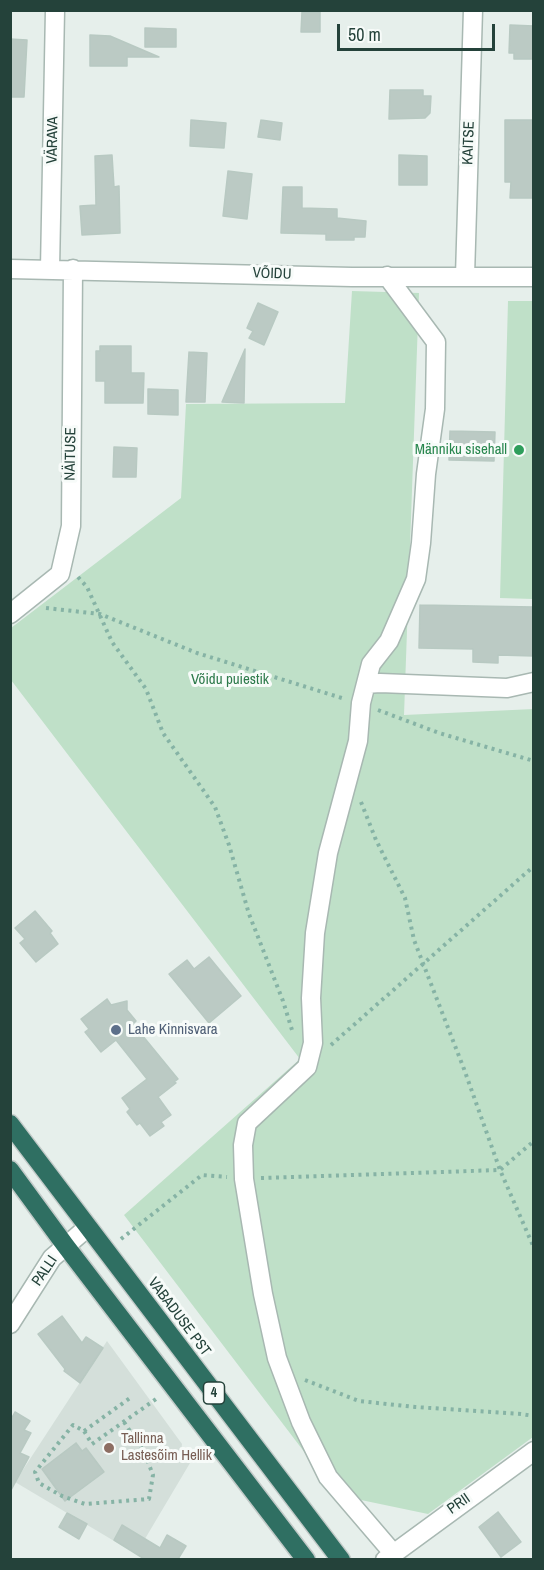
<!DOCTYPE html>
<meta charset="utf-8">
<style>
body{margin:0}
#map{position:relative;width:544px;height:1570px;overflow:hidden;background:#e6efeb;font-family:"Archivo Narrow",sans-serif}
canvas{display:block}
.frame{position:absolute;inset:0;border:12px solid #24423a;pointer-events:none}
.scale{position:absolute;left:337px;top:24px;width:158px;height:27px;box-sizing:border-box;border:3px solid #24423a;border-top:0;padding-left:8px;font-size:18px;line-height:21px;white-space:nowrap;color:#24423a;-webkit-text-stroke:4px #f7fbf9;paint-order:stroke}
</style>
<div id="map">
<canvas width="544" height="1570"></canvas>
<div class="frame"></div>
<div class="scale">50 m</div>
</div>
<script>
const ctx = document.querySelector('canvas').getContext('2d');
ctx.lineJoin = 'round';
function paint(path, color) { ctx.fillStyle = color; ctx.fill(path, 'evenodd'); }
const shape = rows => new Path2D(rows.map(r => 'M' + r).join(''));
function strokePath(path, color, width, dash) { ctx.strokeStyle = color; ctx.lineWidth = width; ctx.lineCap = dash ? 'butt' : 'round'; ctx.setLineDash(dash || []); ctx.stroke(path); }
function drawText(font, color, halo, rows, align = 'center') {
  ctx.font = font + ' "Archivo Narrow",sans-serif'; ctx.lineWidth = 6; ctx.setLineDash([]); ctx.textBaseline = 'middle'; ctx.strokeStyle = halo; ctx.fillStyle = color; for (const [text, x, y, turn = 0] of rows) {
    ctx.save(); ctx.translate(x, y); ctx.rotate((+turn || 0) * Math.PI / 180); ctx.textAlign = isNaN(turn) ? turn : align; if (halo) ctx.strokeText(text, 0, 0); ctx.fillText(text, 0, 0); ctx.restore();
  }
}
const built = shape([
 [107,1341,182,1444,181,1453,190,1463,136,1554,15,1482]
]);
const green = shape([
 [352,291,419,293,404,715,534,709,533,1437,428,1514,337,1495,124,1215,300,1059,11,680,11,628,181,498,186,404,345,403],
 [508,301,533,301,533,599,500,598]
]);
const building = shape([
 [302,12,320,12,320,32,301,32,302,12],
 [510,25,534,26,534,59,514,59,514,53,509,53,510,25],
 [145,28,176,29,176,47,145,47,145,28],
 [90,35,110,36,159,57,127,57,127,66,90,66,90,35],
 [10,39,27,40,24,97,10,97,10,39],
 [390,90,423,90,423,96,431,96,430,113,425,118,389,119,390,90],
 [191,120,226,123,224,148,190,146,191,120],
 [261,120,282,123,280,140,258,137,261,120],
 [505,120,534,120,534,198,510,198,511,182,505,182,505,120],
 [112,155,114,187,119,186,120,233,82,235,80,206,96,205,95,156,112,155],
 [399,155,427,156,427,185,399,185,399,155],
 [228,171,252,174,247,219,223,216,228,171],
 [283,187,302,187,302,208,337,209,337,218,366,221,365,237,354,237,354,240,326,240,326,234,281,233,283,187],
 [258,303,278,312,264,345,249,338,253,331,247,328,258,303],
 [100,346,131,346,131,373,144,373,143,403,105,403,105,381,96,381,96,351,100,351,100,346],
 [245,349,244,403,222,402,245,349],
 [189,352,207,353,205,402,186,402,189,352],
 [148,389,178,390,178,415,148,414,148,389],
 [450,431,495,432,494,461,449,460,450,431],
 [114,447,137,448,136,477,113,477,114,447],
 [420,605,534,607,534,656,498,655,498,663,473,662,473,649,419,648,420,605],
 [35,911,52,931,50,933,58,944,36,962,20,943,25,939,15,928,35,911],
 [209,957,241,996,209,1023,169,974,187,960,194,969,209,957],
 [107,999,111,1005,127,1001,127,1010,136,1021,133,1024,178,1079,174,1082,176,1083,158,1097,171,1115,161,1122,164,1126,150,1136,140,1123,137,1125,127,1112,130,1109,122,1098,147,1079,116,1040,101,1052,85,1032,89,1029,81,1019,107,999],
 [62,1316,82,1343,86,1337,103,1348,80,1383,64,1371,65,1369,38,1334,62,1316],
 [15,1412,30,1421,24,1430,31,1433,20,1453,29,1457,10,1492,10,1421,15,1412],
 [76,1443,82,1451,86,1448,104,1472,65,1501,42,1469,76,1443],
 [498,1512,521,1542,501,1557,479,1527,498,1512],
 [67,1513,87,1524,79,1539,59,1527,67,1513],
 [122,1525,160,1548,167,1535,186,1546,178,1559,179,1560,146,1560,114,1540,122,1525]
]);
const path = shape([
 [78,577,87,587,112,642,146,689,163,733,215,807,229,845,249,914,283,1001,292,1030],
 [46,608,100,614,197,653,345,699],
 [378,710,439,733,534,761],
 [361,802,376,840,405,898,414,940,464,1069,500,1170,534,1248],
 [331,1045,534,866],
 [261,1178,500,1170,534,1141],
 [121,1239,202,1175,227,1177],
 [305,1380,359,1401,415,1407,521,1414,534,1416],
 [124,1422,144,1452,153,1475,149,1499,85,1504,62,1496,39,1483,35,1472,73,1425,84,1431,92,1444,159,1397],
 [84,1431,130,1398]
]);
const minor = shape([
 [10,269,352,277,534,277],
 [50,269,55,10],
 [387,276,436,342,435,409,426,474,421,543,416,579,389,641,371,664,361,703,358,741,328,853,315,933,311,998,313,1043,307,1067,247,1123,243,1145,244,1179,263,1294,277,1358,301,1422,328,1477,393,1553],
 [465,276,473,10],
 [10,614,60,574,71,526,73,269],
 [366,684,380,683,507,688,534,682],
 [10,1324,52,1258,88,1227],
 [385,1560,534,1451]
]);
const highway = shape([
 [10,1124,341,1560],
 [10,1170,65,1245,306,1560]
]);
const markers = [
 [519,450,6,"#2e9e5b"],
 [116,1030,6,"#5c6f8a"],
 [109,1448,6,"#8d6e63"]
];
const shields = [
 [214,1393,21]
];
const shieldNames = [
 ["4",214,1393]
];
const streetNames = [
 ["VÄRAVA",53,140,-89],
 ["KAITSE",469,143,-88],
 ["VÕIDU",272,274,2],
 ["NÄITUSE",71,454,-89],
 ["PALLI",45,1271,-56],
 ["VABADUSE PST",179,1317,53],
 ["PRII",459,1504,-35]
];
const leisureNames = [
 ["Männiku sisehall",507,450]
];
const parkNames = [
 ["Võidu puiestik",230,680]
];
const serviceNames = [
 ["Lahe Kinnisvara",128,1030]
];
const educationNames = [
 ["Tallinna",121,1439],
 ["Lastesõim Hellik",121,1456]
];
paint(built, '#d4dfda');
paint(green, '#bfe0c8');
paint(building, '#bbcac4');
strokePath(building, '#b8c9c2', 1.5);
strokePath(minor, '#a8b8b2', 21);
strokePath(highway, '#c2cac8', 21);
strokePath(path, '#86b3a5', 4, [3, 4.5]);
strokePath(minor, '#fff', 18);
strokePath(highway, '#2f6f62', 18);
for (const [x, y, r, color] of markers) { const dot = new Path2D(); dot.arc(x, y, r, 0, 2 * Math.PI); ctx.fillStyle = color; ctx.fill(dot); strokePath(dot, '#f7fbf9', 2); }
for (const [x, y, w] of shields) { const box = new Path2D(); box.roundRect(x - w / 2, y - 11, w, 22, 4.5); ctx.fillStyle = '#f7fbf9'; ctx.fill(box); strokePath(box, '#24423a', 1.5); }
drawText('bold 14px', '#24423a', null, shieldNames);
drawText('15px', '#24423a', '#f7fbf9', streetNames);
drawText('15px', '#27864d', '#f7fbf9', leisureNames, 'right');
drawText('15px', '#2d7a4b', '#f7fbf9', parkNames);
drawText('15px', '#4e5e75', '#f7fbf9', serviceNames, 'left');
drawText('15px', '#785e54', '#f7fbf9', educationNames, 'left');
</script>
